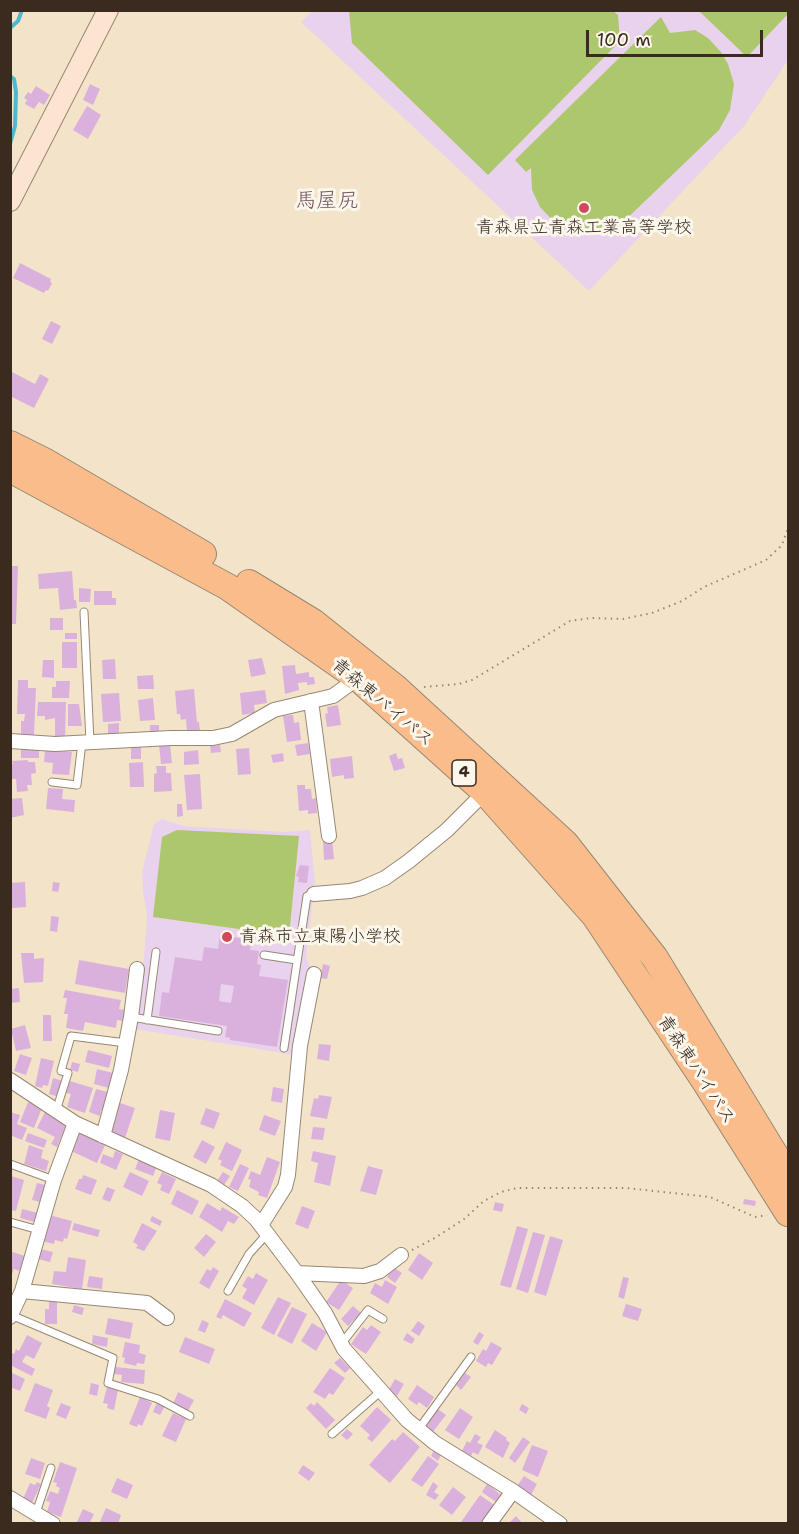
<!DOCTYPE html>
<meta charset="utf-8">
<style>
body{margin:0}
#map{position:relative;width:799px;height:1534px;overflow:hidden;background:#f3e4c9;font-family:"Shantell Sans",sans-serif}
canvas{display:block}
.frame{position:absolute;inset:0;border:12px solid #3b2a1e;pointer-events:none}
.scale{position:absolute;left:586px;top:30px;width:177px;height:27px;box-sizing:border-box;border:3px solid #3b2a1e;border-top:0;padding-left:8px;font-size:18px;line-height:21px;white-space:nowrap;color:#3b2a1e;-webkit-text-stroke:4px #fbf7ec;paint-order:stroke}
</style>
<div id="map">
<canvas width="799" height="1534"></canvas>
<div class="frame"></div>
<div class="scale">100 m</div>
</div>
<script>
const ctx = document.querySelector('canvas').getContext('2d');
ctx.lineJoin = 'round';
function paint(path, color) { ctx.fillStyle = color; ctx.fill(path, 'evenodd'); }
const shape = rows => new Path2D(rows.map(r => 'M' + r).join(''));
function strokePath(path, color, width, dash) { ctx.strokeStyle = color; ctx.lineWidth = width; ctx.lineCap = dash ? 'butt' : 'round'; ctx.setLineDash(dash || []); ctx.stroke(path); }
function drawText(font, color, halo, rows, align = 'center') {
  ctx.font = font + ' "Shantell Sans","Klee One",sans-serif'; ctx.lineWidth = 6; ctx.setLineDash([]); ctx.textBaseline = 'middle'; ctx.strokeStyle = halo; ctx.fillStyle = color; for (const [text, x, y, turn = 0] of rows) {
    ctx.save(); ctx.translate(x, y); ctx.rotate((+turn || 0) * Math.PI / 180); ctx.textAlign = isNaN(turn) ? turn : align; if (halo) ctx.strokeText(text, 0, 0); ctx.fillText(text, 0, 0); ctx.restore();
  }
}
const built = shape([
 [313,10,788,11,788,60,744,126,589,291,301,22],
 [162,819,183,826,285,832,310,830,315,882,306,958,311,968,295,1055,135,1029,143,968,147,917,143,891,142,872,154,824]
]);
const green = shape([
 [788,10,788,14,747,57,699,11],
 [349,11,613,11,618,15,620,41,488,175,352,43],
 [661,17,670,33,695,30,708,38,721,52,728,64,734,84,730,110,719,130,617,228,598,235,576,232,558,226,540,207,532,190,531,168,526,172,515,160],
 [177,830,299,836,289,936,153,917,162,837]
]);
const stream = shape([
 [10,28,18,21,22,10],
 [10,76,14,79,16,92,15,126,10,144]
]);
const building = shape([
 [90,84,100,89,93,105,83,100],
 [36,86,50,95,44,105,39,102,34,109,25,104,27,100,24,98,28,92,31,94],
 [87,106,101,115,88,139,73,130],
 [20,263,51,279,50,282,52,283,48,291,46,290,44,293,13,278],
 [51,321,61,326,52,344,42,339],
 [10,371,35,384,40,374,49,379,34,408,10,396],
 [10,566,18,566,16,624,10,624],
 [72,571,74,600,76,600,77,608,60,610,58,588,39,589,38,574],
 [79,588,91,589,90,602,79,602],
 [94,591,112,591,112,598,116,598,116,605,94,605],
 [50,618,63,618,63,630,50,630],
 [65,633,77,633,77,639,65,639],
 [62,642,77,642,77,668,62,668],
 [262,658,266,674,251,677,248,660],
 [115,659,116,679,103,679,102,660],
 [43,660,54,660,54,678,42,677],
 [295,665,296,674,309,672,309,677,314,677,315,684,307,685,307,682,298,683,299,690,285,694,282,666],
 [153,675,154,689,138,689,137,676],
 [18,680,28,680,28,688,36,688,34,735,21,734,21,721,24,721,25,714,17,714],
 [56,681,70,681,69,698,52,698,52,687,56,687],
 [194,689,197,722,199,722,200,731,187,732,186,719,181,720,180,714,177,714,175,691],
 [265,690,267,703,254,705,255,713,242,715,240,693],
 [119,693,121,721,103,722,101,694],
 [153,698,155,720,140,721,138,700],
 [38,702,66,702,65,736,55,736,55,718,45,720,45,716,37,716],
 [68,704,79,704,82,726,68,726],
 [338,705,341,725,327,727,325,714,328,713,327,707],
 [293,715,294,723,299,722,301,740,287,742,283,716],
 [119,723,119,733,108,734,108,724],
 [150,725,159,725,159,734,150,734],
 [308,743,310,754,297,756,295,745],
 [170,744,172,763,161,764,159,745],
 [220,745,221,752,211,753,210,746],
 [131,746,141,746,141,759,131,759],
 [21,748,39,748,39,758,21,758],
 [249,748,251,774,238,775,236,749],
 [45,750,72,752,69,775,52,774,53,763,44,762],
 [198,750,199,764,184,765,184,752],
 [283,753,284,761,273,763,271,755],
 [396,753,398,759,402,758,405,768,394,771,389,756],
 [352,756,354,778,344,779,344,775,332,777,330,759],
 [28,760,28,762,35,762,36,773,31,774,32,785,27,785,28,791,17,792,16,779,10,779,10,765,13,764,12,761],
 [143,762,144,787,130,787,129,763],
 [156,766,166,766,166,773,171,773,172,791,154,792,154,774,157,773],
 [200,774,202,809,187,810,184,775],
 [297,785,305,785,305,789,311,789,312,799,316,798,317,813,308,814,308,810,299,811],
 [48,788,63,789,62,799,75,800,74,812,46,809],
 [22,798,24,815,10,818,10,799],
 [177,804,182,804,183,816,177,817],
 [332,839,334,859,324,860,323,840],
 [300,865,309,866,307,883,298,882,299,877,296,876],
 [25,882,26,907,12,908,10,883],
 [53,882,60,883,58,892,52,891],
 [51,916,59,917,57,932,50,931],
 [220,935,252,940,250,950,259,951,257,964,261,965,259,976,288,980,277,1047,230,1040,230,1038,225,1037,227,1026,159,1016,162,992,169,993,175,957,202,961,204,947,218,949],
 [221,984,234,986,231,1003,219,1001],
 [21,953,34,953,34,959,44,958,43,982,24,983],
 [79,960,129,969,125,993,75,984],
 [323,964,330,966,327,979,320,978],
 [19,988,20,1002,10,1003,10,989],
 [65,990,121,1000,119,1009,126,1010,124,1021,117,1020,116,1028,85,1022,83,1031,66,1028,68,1014,64,1014,67,998,63,998],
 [43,1015,51,1015,52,1041,43,1041],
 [25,1025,31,1048,16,1051,11,1029],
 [319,1044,331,1045,329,1061,317,1059],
 [88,1050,112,1056,109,1068,85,1062],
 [20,1054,32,1058,26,1075,14,1071],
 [41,1058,54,1061,48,1086,43,1085,42,1088,35,1086],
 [72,1062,80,1064,78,1072,70,1070],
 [97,1069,113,1073,109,1088,94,1084],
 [53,1078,63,1081,59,1097,49,1094],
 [70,1081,93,1088,85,1113,67,1107,71,1094,66,1093],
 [273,1087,284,1089,282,1103,271,1101],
 [96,1089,111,1093,106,1112,101,1110,100,1116,89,1112],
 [319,1095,332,1097,327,1119,310,1116,314,1098,318,1099],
 [28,1102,42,1108,34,1128,20,1122],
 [120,1103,135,1108,125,1138,110,1132],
 [206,1108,220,1113,214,1129,200,1124],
 [160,1110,175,1113,170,1141,155,1138],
 [10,1112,20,1115,17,1124,27,1128,22,1140,10,1135],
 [45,1112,66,1125,57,1147,51,1144,55,1137,37,1128],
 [264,1115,281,1121,275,1136,259,1130],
 [313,1127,325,1128,323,1140,311,1139],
 [80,1131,106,1143,97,1163,71,1151],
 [28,1133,47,1140,44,1148,25,1141],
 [202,1140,215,1147,206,1164,193,1157],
 [226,1142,242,1150,232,1171,220,1165,222,1161,218,1159],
 [29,1145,43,1150,41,1158,49,1161,46,1171,24,1164],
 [115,1151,123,1154,116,1170,100,1163,103,1154,113,1158],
 [313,1151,336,1156,330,1186,314,1182,318,1163,311,1161],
 [267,1157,280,1162,267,1198,258,1195,259,1192,249,1187,251,1180,248,1179,251,1171,260,1175],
 [139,1159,157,1166,153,1176,135,1169],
 [240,1164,249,1168,238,1191,229,1187],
 [368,1166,383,1170,376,1195,360,1191],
 [130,1172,149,1181,142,1196,123,1187],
 [162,1172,176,1179,169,1194,160,1190,162,1185,157,1183],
 [223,1172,230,1176,224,1185,217,1181],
 [83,1175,97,1180,91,1195,75,1189,79,1179,82,1179],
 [11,1176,24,1180,16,1211,10,1210],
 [37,1183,45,1185,40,1202,32,1200],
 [107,1187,115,1190,110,1202,102,1199],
 [177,1190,199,1201,192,1215,171,1204],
 [744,1199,756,1201,755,1206,743,1204],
 [495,1202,504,1204,502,1212,493,1210],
 [207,1203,220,1211,222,1207,239,1217,234,1224,228,1221,222,1232,199,1217],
 [302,1206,315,1211,308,1229,295,1224],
 [22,1209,38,1213,35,1222,20,1218],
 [49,1215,72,1221,67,1239,64,1238,63,1242,55,1240,54,1244,42,1241],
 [152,1216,162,1221,160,1226,150,1221],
 [74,1223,100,1230,98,1237,72,1230],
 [142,1223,157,1231,144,1251,136,1248,138,1245,133,1242],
 [517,1226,528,1229,511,1288,500,1285],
 [533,1232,545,1235,528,1293,516,1289],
 [206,1234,216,1242,204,1257,194,1248],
 [550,1236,563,1240,546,1296,534,1292],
 [40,1249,53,1252,50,1262,38,1259],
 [10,1251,25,1256,20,1271,14,1269,12,1274,10,1274],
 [419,1253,433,1263,422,1280,408,1270],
 [68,1257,86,1260,82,1289,52,1284,54,1271,66,1272],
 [213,1267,219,1271,209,1289,199,1283,207,1269,211,1271],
 [393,1267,402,1273,395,1283,387,1277],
 [256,1273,268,1280,254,1305,242,1298,247,1289,242,1286,248,1276,253,1279],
 [89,1276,103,1278,102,1289,87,1287],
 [623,1277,629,1278,624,1299,618,1297],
 [341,1280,353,1288,339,1310,326,1302],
 [385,1280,397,1287,388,1304,370,1293,375,1283,382,1287],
 [278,1297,291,1303,274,1335,261,1328],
 [225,1299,252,1313,244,1327,223,1315,221,1319,216,1317],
 [49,1301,57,1301,57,1324,45,1324,45,1309,49,1309],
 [626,1304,642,1309,638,1321,622,1316],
 [74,1305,84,1308,82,1315,72,1312],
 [353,1306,361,1313,348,1326,341,1319],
 [292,1307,307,1314,292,1344,277,1336],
 [108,1318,133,1323,130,1339,105,1334],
 [202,1320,209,1323,205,1333,198,1330],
 [418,1321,425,1326,419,1336,411,1331],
 [312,1323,327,1332,316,1351,301,1341],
 [371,1325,381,1332,366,1354,351,1344,363,1327,367,1330],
 [479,1332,484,1335,478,1345,473,1342],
 [407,1333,415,1339,412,1344,403,1340],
 [27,1335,42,1343,34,1359,26,1355,22,1362,35,1369,32,1376,10,1365,10,1352,14,1354,16,1349,19,1351],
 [93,1335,108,1338,107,1347,92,1344],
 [185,1337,215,1349,209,1364,179,1352],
 [125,1342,140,1345,139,1353,146,1355,144,1364,137,1363,136,1366,124,1363,125,1358,122,1357],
 [491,1342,502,1348,492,1365,488,1363,486,1367,476,1361,483,1349,486,1351],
 [340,1358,350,1368,345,1373,334,1363],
 [115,1367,145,1370,144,1384,121,1382,122,1375,114,1374],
 [330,1368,345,1378,333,1395,329,1393,325,1399,313,1392],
 [10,1372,25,1379,20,1391,10,1387],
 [465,1373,471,1377,461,1390,456,1385],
 [395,1379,404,1384,397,1396,388,1391],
 [35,1383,53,1390,47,1406,50,1408,46,1419,24,1411],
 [91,1383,99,1385,97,1396,89,1394],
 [417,1385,434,1397,427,1408,419,1402,417,1405,408,1399],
 [107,1387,118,1390,114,1410,107,1408,108,1404,103,1403],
 [178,1392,194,1400,188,1411,173,1404],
 [140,1397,152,1403,142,1426,138,1424,137,1427,129,1424],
 [157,1402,165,1406,160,1415,153,1412],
 [317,1402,335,1420,326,1429,306,1408,311,1403,314,1406],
 [61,1403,71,1407,66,1419,56,1415],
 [522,1404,529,1408,526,1414,519,1410],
 [377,1407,391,1420,372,1442,367,1438,370,1435,360,1426],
 [460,1408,473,1417,459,1439,445,1430],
 [438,1409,446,1415,432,1433,424,1427],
 [173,1413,186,1419,176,1442,162,1436],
 [347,1429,353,1434,347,1440,341,1435],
 [495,1430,507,1438,506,1440,510,1443,503,1458,485,1447],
 [403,1432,420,1447,390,1483,369,1465,392,1439,395,1441],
 [475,1434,481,1437,477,1443,483,1445,478,1455,473,1452,471,1456,462,1451,467,1441,470,1443],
 [523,1437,530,1442,515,1463,509,1458],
 [532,1445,548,1451,538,1477,522,1470],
 [434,1450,441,1455,438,1461,431,1456],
 [428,1456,439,1464,422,1487,411,1480],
 [31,1458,45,1463,40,1479,25,1474],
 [60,1462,77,1468,61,1517,47,1512,50,1502,46,1501,50,1491,58,1494,60,1488,56,1486,57,1483,53,1482],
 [303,1465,315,1473,309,1481,298,1473],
 [524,1476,537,1484,531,1495,517,1486],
 [117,1478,133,1485,127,1499,111,1492],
 [37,1482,41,1484,31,1505,22,1501,30,1483,35,1485],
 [433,1482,438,1486,434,1492,439,1495,435,1500,426,1495],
 [487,1484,501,1495,496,1502,482,1492],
 [453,1487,466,1497,452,1515,439,1505],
 [480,1495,494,1505,481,1524,463,1524,461,1522],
 [106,1508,121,1515,118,1524,99,1524],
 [83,1509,94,1514,89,1524,76,1524],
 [516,1516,523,1524,508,1524]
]);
const path = shape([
 [424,687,459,684,472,680,570,621,591,618,623,619,652,613,682,601,704,587,766,560,782,545,788,528],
 [412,1250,435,1238,464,1219,484,1201,501,1192,517,1188,626,1188,710,1197,755,1217,767,1215]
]);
const lane = shape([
 [84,612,90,742],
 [52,782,77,785,82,742],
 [264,955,297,960],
 [131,1017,218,1031],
 [147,1020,156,952],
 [284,1048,307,896,314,894],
 [56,1111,68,1073,61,1071,71,1036,126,1043],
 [10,1164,54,1180],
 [10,1222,39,1230],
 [228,1291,249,1254,267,1234],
 [11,1315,113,1358,108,1383,158,1399,190,1416],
 [342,1343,368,1310,383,1319],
 [418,1430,471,1357],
 [332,1434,381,1391],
 [36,1513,51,1468]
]);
const street = shape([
 [311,701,329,836],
 [10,741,55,744,171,738,213,738,232,734,274,710,333,696,358,678],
 [314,894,350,891,362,888,385,878,409,861,447,830,485,792],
 [10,1080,75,1123,211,1185,242,1206,256,1219,297,1273,325,1313,344,1349,407,1420,435,1443,513,1491,560,1524],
 [103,1136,121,1070,131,1017,137,969],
 [261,1225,285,1187,288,1175,300,1046,314,974],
 [297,1273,364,1276,380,1271,401,1255],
 [22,1291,147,1303,167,1318],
 [10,1317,22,1291,54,1180,75,1123],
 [10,1498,53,1524],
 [489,1524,513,1491]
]);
const secondary = shape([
 [10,201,108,10]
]);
const highway = shape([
 [10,444,46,462,203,554],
 [10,469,228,587,358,678,485,792,595,916,706,1083,788,1213],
 [249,583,313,622,397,689,565,843,655,958,788,1176]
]);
const markers = [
 [584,208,6,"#d1495b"],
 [227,937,6,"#d1495b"]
];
const shields = [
 [464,773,24]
];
const shieldNames = [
 ["4",464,773]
];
const poiNames = [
 ["青森県立青森工業高等学校",584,228],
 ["青森市立東陽小学校",239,937,"left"]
];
const streetNames = [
 ["青森東バイパス",382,703,40],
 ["青森東バイパス",696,1070,57]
];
const quarterNames = [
 ["馬屋尻",327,202]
];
paint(built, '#e9d2ed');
paint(green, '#adc76c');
strokePath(stream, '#4db9c9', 4);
paint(building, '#dab1dc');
strokePath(lane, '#978774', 9);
strokePath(street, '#978774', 16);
strokePath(secondary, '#978774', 22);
strokePath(highway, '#978774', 28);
strokePath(path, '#978774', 2, [1.5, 4.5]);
strokePath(lane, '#fff', 7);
strokePath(street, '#fff', 14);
strokePath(secondary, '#fde4d0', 20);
strokePath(highway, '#f9bc8a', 26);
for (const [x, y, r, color] of markers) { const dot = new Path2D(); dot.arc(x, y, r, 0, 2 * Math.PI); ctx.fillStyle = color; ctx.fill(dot); strokePath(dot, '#fbf7ec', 2); }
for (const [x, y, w] of shields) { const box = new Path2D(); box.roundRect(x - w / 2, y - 13, w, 26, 4.5); ctx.fillStyle = '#fbf7ec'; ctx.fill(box); strokePath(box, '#3b2a1e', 1.5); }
drawText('bold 16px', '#3b2a1e', null, shieldNames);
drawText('18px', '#3b2a1e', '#fbf7ec', poiNames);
drawText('18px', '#3b2a1e', '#fbf7ec', streetNames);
drawText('21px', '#735960', '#fbf7ec', quarterNames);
</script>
